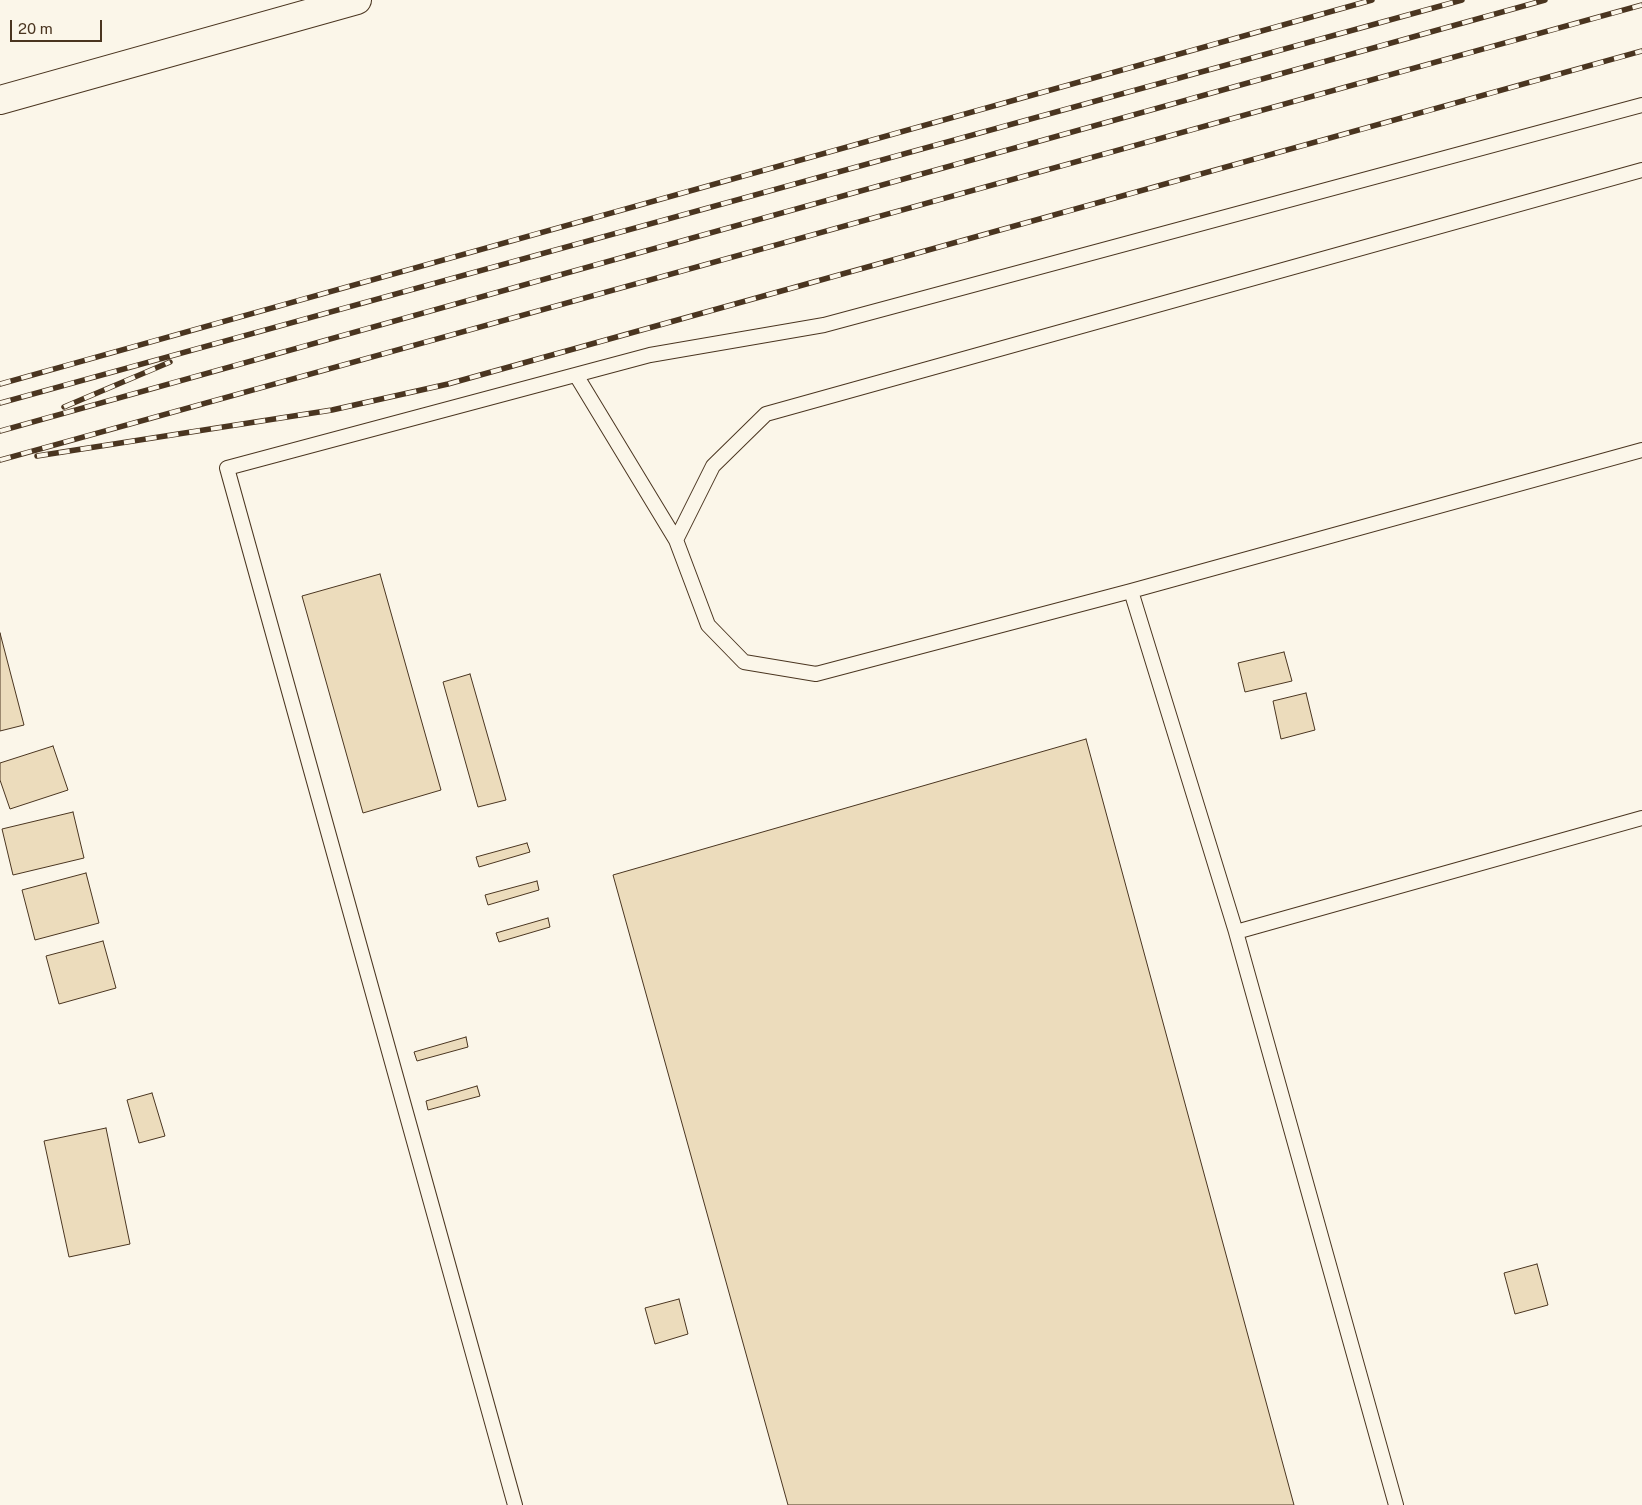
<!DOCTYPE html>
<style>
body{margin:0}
#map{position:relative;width:1642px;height:1505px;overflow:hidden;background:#fbf6e9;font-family:"Public Sans",sans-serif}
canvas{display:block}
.scale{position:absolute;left:10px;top:20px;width:92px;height:22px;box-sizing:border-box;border:2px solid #4a3520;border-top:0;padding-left:6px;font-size:15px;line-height:18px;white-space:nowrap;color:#4a3520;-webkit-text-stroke:4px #fbf6e9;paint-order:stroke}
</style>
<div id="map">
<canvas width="1642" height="1505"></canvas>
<div class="scale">20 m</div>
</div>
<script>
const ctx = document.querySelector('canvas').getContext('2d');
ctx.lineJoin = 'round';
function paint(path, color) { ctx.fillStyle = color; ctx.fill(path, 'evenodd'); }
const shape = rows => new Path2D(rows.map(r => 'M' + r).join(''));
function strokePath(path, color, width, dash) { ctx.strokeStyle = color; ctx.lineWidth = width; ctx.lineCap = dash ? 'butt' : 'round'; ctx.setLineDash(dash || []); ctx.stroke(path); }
const building = shape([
 [380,574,441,790,363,813,302,596,380,574],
 [0,633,24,725,0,731,0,633],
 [1284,652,1292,681,1245,692,1238,663,1284,652],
 [470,674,506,800,478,807,443,682,470,674],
 [1306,693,1315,730,1281,739,1273,701,1306,693],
 [1086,739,1294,1505,788,1505,613,875,1086,739],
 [53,746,68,790,10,809,0,780,0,763,53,746],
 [73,812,84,858,13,875,2,829,73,812],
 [527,843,530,852,479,867,476,857,527,843],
 [86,873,99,923,35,940,22,890,86,873],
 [537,881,539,890,488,905,485,895,537,881],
 [548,918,550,927,499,942,496,933,548,918],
 [103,941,116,988,59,1004,46,956,103,941],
 [466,1037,468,1047,417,1061,414,1052,466,1037],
 [477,1086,480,1096,428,1110,426,1101,477,1086],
 [152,1093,165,1136,139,1143,127,1100,152,1093],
 [106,1128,130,1244,69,1257,44,1141,106,1128],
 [1537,1264,1548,1305,1515,1314,1504,1273,1537,1264],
 [679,1299,688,1334,655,1344,645,1308,679,1299]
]);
const service = shape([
 [1642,170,766,414,713,466,676,540,708,625,744,662,816,674,1131,591,1642,450],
 [576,375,676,540],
 [1131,591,1236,932,1396,1505],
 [1236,932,1642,818],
 [515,1505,227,468,650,355,824,325,1642,105]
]);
const secondary = shape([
 [0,100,357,0]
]);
const rail = shape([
 [0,384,1372,0],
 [0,403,1462,0],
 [64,407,170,362],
 [0,431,1545,0],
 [37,456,332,410,448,384,1642,51],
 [0,460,1642,5]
]);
paint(building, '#ecdcbc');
strokePath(building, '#4a3520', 1);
strokePath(service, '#4a3520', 16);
strokePath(secondary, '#4a3520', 30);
strokePath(service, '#fbf6e9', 14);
strokePath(secondary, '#fbf6e9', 28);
strokePath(rail, '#4a3520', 5.5);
strokePath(rail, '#fbf6e9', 4, [11]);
</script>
